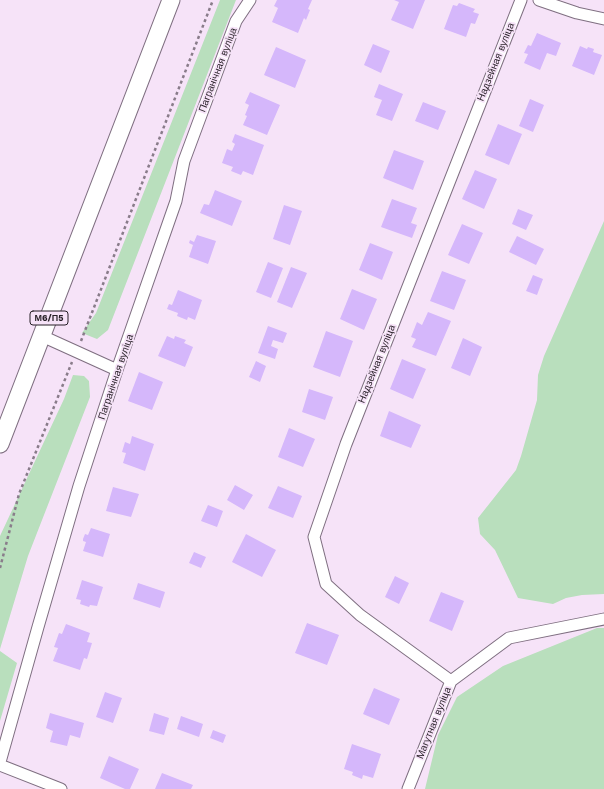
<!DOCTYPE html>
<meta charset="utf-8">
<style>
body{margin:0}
canvas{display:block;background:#f6e3f8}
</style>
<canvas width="604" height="789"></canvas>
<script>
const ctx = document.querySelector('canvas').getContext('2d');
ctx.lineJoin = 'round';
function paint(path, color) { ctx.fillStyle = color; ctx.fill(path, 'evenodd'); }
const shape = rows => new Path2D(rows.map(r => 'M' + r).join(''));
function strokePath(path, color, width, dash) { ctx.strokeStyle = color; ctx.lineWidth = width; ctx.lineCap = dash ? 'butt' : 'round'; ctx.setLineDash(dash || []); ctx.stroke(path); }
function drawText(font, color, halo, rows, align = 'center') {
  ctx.font = font + ' "Work Sans",sans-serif'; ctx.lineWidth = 3.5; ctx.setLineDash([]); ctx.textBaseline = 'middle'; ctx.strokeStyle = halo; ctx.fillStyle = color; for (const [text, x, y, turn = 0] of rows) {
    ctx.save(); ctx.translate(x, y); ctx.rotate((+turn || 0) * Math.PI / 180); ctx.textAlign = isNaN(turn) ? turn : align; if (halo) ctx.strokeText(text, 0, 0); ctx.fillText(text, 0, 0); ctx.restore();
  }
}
const green = shape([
 [220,0,236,0,108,330,97,339,82,333,96,313],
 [604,221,604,594,582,595,566,598,553,604,518,598,495,550,480,534,478,518,516,470,521,456,537,400,538,375,544,356],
 [73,375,84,376,89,381,90,397,28,556,0,649,0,536,64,399],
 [597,628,604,628,604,789,425,789,438,735,457,697,503,666],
 [0,651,17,663,0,721]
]);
const building = shape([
 [277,0,312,0,308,9,310,10,306,20,304,18,298,33,272,22,278,8,274,6],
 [394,0,425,0,413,29,391,20,399,2],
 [459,3,475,9,473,12,479,14,475,24,471,23,466,37,444,29,453,5,457,6],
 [537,33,561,43,556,56,547,53,540,70,524,63,528,54,524,53,528,45,531,46],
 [373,44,390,51,381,73,364,65],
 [580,46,587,49,588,47,594,49,593,52,602,55,594,75,572,66],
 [276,47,306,60,295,88,264,75],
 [379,84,403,94,392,121,376,115,382,100,374,97],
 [250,92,280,105,267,135,243,125,247,116,245,115,249,105,245,103],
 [530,99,544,105,533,132,519,126],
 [423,102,446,111,438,130,415,121],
 [498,124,522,134,509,165,485,155],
 [235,134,264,145,253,175,243,171,241,175,231,171,233,167,222,163,227,149,232,151,235,144,232,142],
 [394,150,424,161,413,190,383,178],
 [475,170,497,179,484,209,462,199],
 [215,190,242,201,232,226,200,213,204,204,209,205],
 [392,199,417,208,411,223,417,225,412,238,381,227],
 [284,205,302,211,290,245,273,239],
 [518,209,533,215,526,230,512,224],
 [462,224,483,233,469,264,448,255],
 [197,235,216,241,208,264,189,257,193,245,189,243,190,240,194,242],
 [517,236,544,249,536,265,509,252],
 [370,243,393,252,382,280,359,270],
 [268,262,283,268,271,298,256,292],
 [291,267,307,273,292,308,277,302],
 [442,271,466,280,454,310,430,301],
 [533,275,543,279,537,295,526,291],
 [352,289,377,299,364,330,340,319],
 [178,290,202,300,195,320,188,317,187,320,177,316,178,313,167,309,169,304,172,305],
 [428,312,451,321,436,356,412,347,416,339,411,337,417,322,422,325],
 [268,326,287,333,283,343,273,340,271,346,278,349,275,359,258,353],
 [326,331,353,341,340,377,313,367],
 [167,336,174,339,175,336,186,340,184,343,193,347,185,367,158,356],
 [463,338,482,347,470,376,451,368],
 [402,359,426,369,413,399,390,389],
 [256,361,266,366,260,382,249,377],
 [139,372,163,382,152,410,128,401],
 [309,389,333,397,325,420,302,412],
 [389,411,421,425,411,448,380,436],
 [289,428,315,439,303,467,278,457],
 [132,436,154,444,145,471,123,463,126,453,122,452,125,442,130,444],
 [235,485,253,495,244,510,227,500],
 [278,486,302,496,293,518,268,508],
 [113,487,139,494,131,517,106,511],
 [208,505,223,511,217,527,201,521],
 [91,528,110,534,103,557,83,551,86,542,83,541,83,539,85,534,88,535],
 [246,534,276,550,262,577,232,562],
 [194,552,206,557,201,568,189,563],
 [395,576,409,583,399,604,385,597],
 [82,580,103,587,97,606,90,605,89,607,80,604,81,600,76,599],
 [138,583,165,592,160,608,133,599],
 [441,592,464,601,452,631,429,621],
 [307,623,339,635,327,665,295,653],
 [66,624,90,633,87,642,92,643,87,659,84,658,80,670,53,661,58,648,54,647,59,633,62,634],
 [374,688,400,699,389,725,363,714],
 [105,692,122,698,113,723,96,717],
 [50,713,84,723,80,738,70,735,67,746,50,742,53,731,46,728],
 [154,713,169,718,164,735,149,731],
 [181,716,203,724,199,737,177,729],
 [213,730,226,735,223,743,210,738],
 [352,744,381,754,373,778,363,775,362,779,352,775,353,772,344,769],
 [109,756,139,769,130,789,125,789,100,778],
 [162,773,193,785,191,789,155,789]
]);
const path = shape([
 [81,341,213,0],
 [0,568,19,494,72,362]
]);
const street = shape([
 [539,0,577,13,604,19],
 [42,336,117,370],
 [451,681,360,615,326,584,314,537,346,444,521,0],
 [0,762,38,627,79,486,117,370,176,201,184,161,236,21,250,0],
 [0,765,61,789],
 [408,789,451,681,509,638,604,619]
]);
const primary = shape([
 [0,444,171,0]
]);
const shields = [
 [49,318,38]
];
const shieldNames = [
 ["М6/П5",49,318]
];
const streetNames = [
 ["Надзейная вуліца",496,62,-68],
 ["Пагранічная вуліца",218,70,-69],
 ["Надзейная вуліца",377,364,-68],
 ["Пагранічная вуліца",116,377,-71],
 ["Магутная вуліца",434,723,-68]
];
paint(green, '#b9dfbd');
paint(building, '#d5b7fb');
strokePath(street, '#7f6f81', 13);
strokePath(primary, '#7f6f81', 19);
strokePath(path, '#897c8a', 2.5, [3, 3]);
strokePath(street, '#fff', 11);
strokePath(primary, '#fff', 17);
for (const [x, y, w] of shields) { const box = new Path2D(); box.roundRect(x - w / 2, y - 7, w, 14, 3); ctx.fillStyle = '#f6e3f8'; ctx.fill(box); strokePath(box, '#261f26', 1); }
drawText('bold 9px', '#261f26', null, shieldNames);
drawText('10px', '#261f26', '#f6e3f8', streetNames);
</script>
